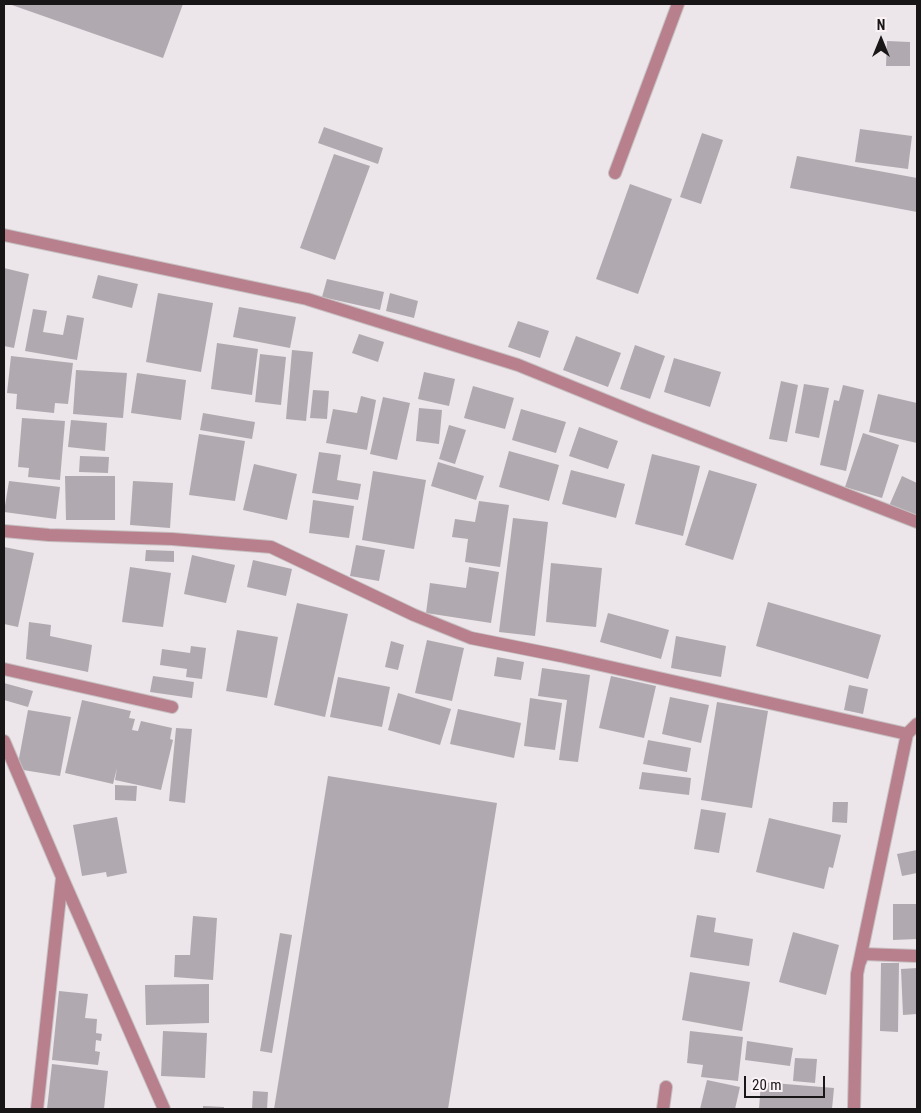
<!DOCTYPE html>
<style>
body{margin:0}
#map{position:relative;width:921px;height:1113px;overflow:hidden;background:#ece5e9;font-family:"Roboto Condensed",sans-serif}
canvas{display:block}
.frame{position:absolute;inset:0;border:5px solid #181617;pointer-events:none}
.north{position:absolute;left:856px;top:15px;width:50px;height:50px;-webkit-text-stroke:4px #faf2f6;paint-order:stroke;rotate:0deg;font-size:14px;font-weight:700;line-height:20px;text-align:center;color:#181617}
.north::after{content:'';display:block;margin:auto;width:18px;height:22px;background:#181617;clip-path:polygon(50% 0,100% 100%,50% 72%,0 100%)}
.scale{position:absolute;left:744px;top:1076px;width:81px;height:22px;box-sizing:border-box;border:2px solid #181617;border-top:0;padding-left:6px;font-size:15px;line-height:18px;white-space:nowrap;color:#181617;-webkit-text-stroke:4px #faf2f6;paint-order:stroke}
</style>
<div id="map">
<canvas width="921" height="1113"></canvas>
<div class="frame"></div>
<div class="north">N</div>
<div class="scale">20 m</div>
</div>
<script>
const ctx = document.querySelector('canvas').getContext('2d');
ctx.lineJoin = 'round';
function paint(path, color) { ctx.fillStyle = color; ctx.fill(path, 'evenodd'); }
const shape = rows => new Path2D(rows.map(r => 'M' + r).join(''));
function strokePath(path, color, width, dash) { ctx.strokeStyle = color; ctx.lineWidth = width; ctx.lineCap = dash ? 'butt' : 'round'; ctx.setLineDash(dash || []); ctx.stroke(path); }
const building = shape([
 [9,4,183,4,163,58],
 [887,41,910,42,910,66,886,66],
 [324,127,383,148,378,164,318,143],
 [860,129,912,136,908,169,855,162],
 [702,133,723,140,701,204,680,197],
 [334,154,370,166,335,260,300,248],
 [797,156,917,178,917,212,790,188],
 [630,184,672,199,638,294,596,279],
 [4,268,29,274,14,348,4,346],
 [98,275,138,284,132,308,92,298],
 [327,279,384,292,380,310,322,297],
 [158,293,213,303,201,372,146,362],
 [390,293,418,301,414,318,386,311],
 [239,307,296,317,290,348,233,337],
 [33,309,47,311,43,332,63,335,67,315,84,318,77,360,25,351],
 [518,321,549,331,540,358,508,347],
 [359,334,384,342,378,362,352,353],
 [576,336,621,353,608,387,563,370],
 [217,343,258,349,252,395,211,389],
 [635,345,665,356,650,399,620,389],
 [292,350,313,352,306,421,286,419],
 [260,354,286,357,281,405,255,402],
 [11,356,73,363,68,404,55,403,54,413,16,409,17,394,7,393],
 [674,358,721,372,710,407,664,392],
 [76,370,127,373,123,418,73,414],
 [424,372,455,379,449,406,418,399],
 [137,373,186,380,181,420,131,413],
 [781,381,798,385,787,442,769,439],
 [804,384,829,388,819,438,795,433],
 [843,385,864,390,846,471,820,465,834,400,839,401],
 [473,386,514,398,505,429,464,418],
 [313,390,329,391,327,419,310,418],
 [878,394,917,403,917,443,869,432],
 [361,396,376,400,367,450,326,443,333,409,357,413],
 [383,397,410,403,397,460,370,454],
 [419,408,442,410,439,444,416,441],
 [521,409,566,422,556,453,512,440],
 [203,413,255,422,252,439,200,430],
 [22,418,65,421,60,480,28,477,29,468,18,467],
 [71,420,107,423,105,451,68,447],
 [449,425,466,430,455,464,439,459],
 [579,427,618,441,608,469,569,456],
 [863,433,899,445,882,498,845,487],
 [199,434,245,441,235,501,189,495],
 [509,451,559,465,549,501,499,487],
 [319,452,341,455,337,480,361,484,358,500,312,493],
 [652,454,700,466,683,536,635,524],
 [80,456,109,457,108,473,79,472],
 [438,462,484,476,476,500,431,486],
 [254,464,297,474,287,520,243,510],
 [571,470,625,484,616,518,562,504],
 [709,470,757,484,733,560,685,545],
 [373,471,426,480,414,549,362,540],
 [65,476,115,476,115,520,66,520],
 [902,476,917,483,917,517,889,506],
 [9,481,60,487,56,519,4,512],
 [133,481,173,483,170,528,130,525],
 [313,500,354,506,349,538,309,533],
 [479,501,509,505,500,567,465,562,468,539,452,537,455,519,475,522],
 [513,518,548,522,535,636,499,632],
 [356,545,385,550,379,581,350,576],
 [4,547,34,553,18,627,4,624],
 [146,550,174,551,174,562,145,561],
 [192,555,235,565,226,603,184,594],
 [253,560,292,569,286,596,247,587],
 [551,563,602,568,596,627,546,622],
 [130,567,171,573,163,627,122,622],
 [469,567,499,572,491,623,426,613,430,583,466,588],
 [768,602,881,635,868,679,756,646],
 [297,603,348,614,325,717,274,705],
 [608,613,669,630,661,659,600,642],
 [29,622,51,625,50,636,92,645,88,672,26,659],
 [237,630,278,637,267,698,226,691],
 [676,636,726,646,721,677,671,668],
 [427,640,464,648,452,701,415,693],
 [391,641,404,645,398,670,385,667],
 [191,646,206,648,202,679,186,677,187,669,160,665,162,649,190,653],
 [497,657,524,662,521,680,494,676],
 [542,668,590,675,578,762,559,760,567,700,538,696],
 [153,676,194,682,192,698,150,692],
 [611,676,656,686,644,738,599,728],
 [338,677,390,687,382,727,330,717],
 [4,683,33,691,28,707,4,700],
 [849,685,868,689,863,714,844,710],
 [398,693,451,709,440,745,388,730],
 [670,697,709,705,701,743,662,734],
 [530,698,562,703,555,750,524,746],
 [82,700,131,711,129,718,135,719,132,730,138,731,141,721,172,728,170,739,173,740,161,790,115,780,117,768,113,784,65,773],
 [717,702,768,711,752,808,701,800],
 [458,709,521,723,514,758,450,744],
 [28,710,71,717,60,776,17,769],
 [176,728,192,729,185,803,169,801],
 [648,740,691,748,687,772,643,764],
 [642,772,691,778,689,795,639,789],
 [328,776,497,803,448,1109,274,1109],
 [115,785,137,786,136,801,115,800],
 [833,802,848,802,847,823,832,822],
 [701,809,726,813,719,853,694,849],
 [117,817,127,873,107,877,106,872,82,876,73,825],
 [769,818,841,835,833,868,829,867,824,889,756,872],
 [917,850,917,873,902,876,897,854],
 [893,904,917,904,917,939,893,940],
 [697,915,716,918,714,932,753,939,749,966,690,957],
 [193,916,217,918,213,980,174,977,175,955,190,955],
 [793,932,839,945,826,995,779,982],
 [280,933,292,935,272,1053,260,1051],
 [881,963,899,963,898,1032,880,1031],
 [917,968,917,1014,903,1015,901,969],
 [690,972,750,982,742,1031,682,1020],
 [209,984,209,1023,146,1025,145,985],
 [59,991,88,994,85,1018,97,1019,96,1033,102,1034,101,1041,96,1040,95,1051,100,1052,98,1065,52,1060],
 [163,1031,207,1033,205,1078,161,1076],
 [690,1031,743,1037,738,1081,701,1077,703,1065,687,1063],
 [747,1041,793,1048,790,1066,745,1060],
 [795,1058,817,1059,815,1083,793,1081],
 [52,1064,108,1071,104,1109,47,1109],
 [707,1080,740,1087,735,1109,700,1109],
 [761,1082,834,1088,832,1109,759,1109],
 [253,1091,268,1092,267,1109,252,1109],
 [203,1106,224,1107,224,1109,203,1109]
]);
const minor = shape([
 [615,173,678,4],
 [4,235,307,299,518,365,646,417,917,522],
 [4,531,49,535,172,539,271,547,414,615,471,638,561,656,907,734],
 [4,669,172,707],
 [4,741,62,877,164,1109],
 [860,962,863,954,917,956],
 [37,1109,62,878],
 [663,1109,666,1087],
 [854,1109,857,974,907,734,917,724]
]);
paint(building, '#b0aab0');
strokePath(minor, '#c6c0c3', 14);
strokePath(minor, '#b7808c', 12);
</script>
